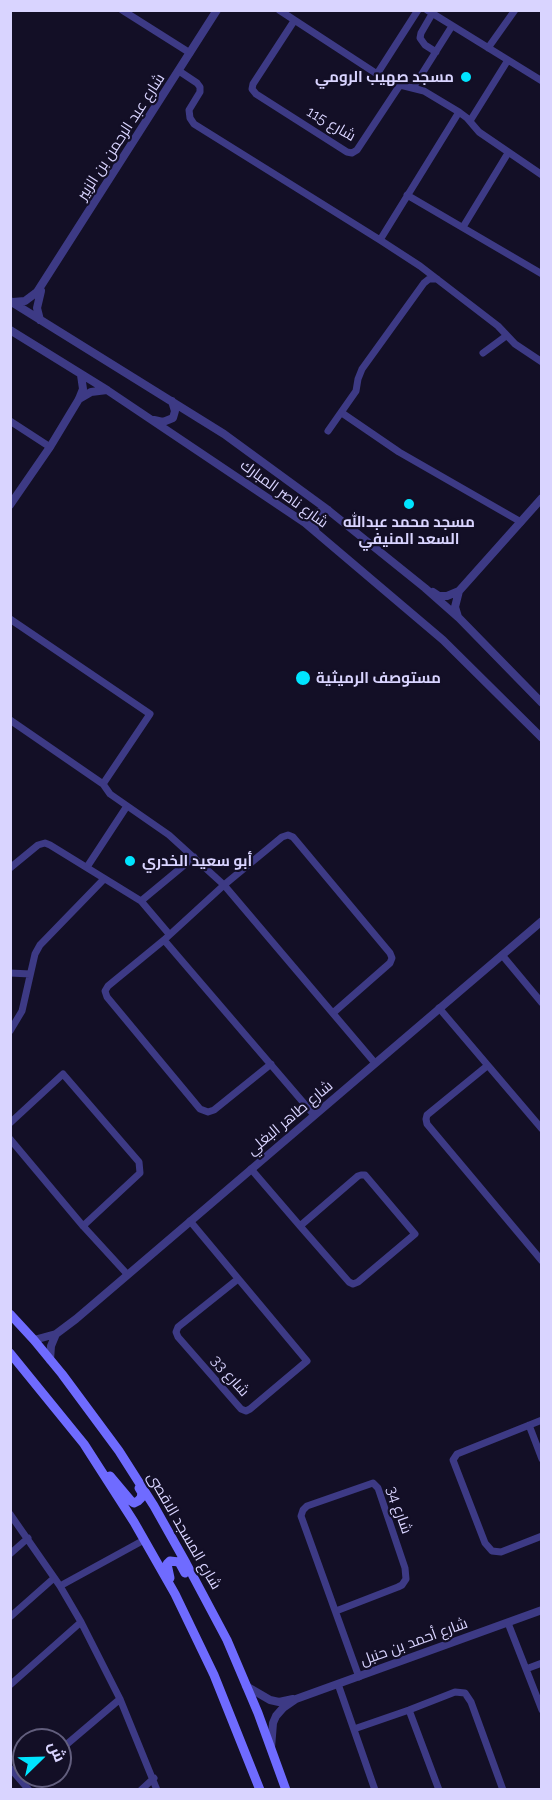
<!DOCTYPE html>
<meta charset="utf-8">
<style>
body{margin:0}
#map{position:relative;width:552px;height:1800px;overflow:hidden;background:#130f26;font-family:Raleway,Cairo,sans-serif}
canvas{display:block}
.frame{position:absolute;inset:0;border:12px solid #d9d4ff;pointer-events:none}
.north{position:absolute;left:12px;top:1728px;width:60px;height:60px;box-sizing:border-box;background:#130f26;border:2px solid #625e7d;border-radius:50%;rotate:67deg;font-size:16px;font-weight:700;line-height:24px;text-align:center;color:#d9d4ff}
.north::after{content:'';display:block;margin:auto;width:21px;height:27px;background:#00e5ff;clip-path:polygon(50% 0,100% 100%,50% 72%,0 100%)}
</style>
<div id="map">
<canvas width="552" height="1800"></canvas>
<div class="frame"></div>
<div class="north">ش</div>
</div>
<script>
const ctx = document.querySelector('canvas').getContext('2d');
ctx.lineJoin = 'round';
const shape = rows => new Path2D(rows.map(r => 'M' + r).join(''));
function strokePath(path, color, width, dash) { ctx.strokeStyle = color; ctx.lineWidth = width; ctx.lineCap = dash ? 'butt' : 'round'; ctx.setLineDash(dash || []); ctx.stroke(path); }
function drawText(font, color, halo, rows, align = 'center') {
  ctx.font = font + ' Raleway,Cairo,sans-serif'; ctx.lineWidth = 4.5; ctx.setLineDash([]); ctx.textBaseline = 'middle'; ctx.strokeStyle = halo; ctx.fillStyle = color; for (const [text, x, y, turn = 0] of rows) {
    ctx.save(); ctx.translate(x, y); ctx.rotate((+turn || 0) * Math.PI / 180); ctx.textAlign = isNaN(turn) ? turn : align; if (halo) ctx.strokeText(text, 0, 0); ctx.fillText(text, 0, 0); ctx.restore();
  }
}
const minor = shape([
 [122,10,190,53],
 [279,10,377,74,400,85,424,91,459,112,467,118,479,132,542,175],
 [427,10,542,81],
 [432,14,421,33,420,38,425,45,436,52],
 [294,21,253,84,252,89,256,94,347,152,352,153,357,150,400,85],
 [488,48,515,10],
 [179,71,197,83,200,87,200,92,189,110,190,118,194,124,380,240,420,266,498,326,515,344,542,362],
 [377,74,418,10],
 [413,88,452,26],
 [470,121,508,60],
 [407,195,542,274],
 [463,227,508,153],
 [380,240,459,112],
 [483,353,506,336],
 [342,413,399,452,521,522],
 [10,421,50,447],
 [328,431,356,391,358,379,362,369,424,283,429,279,437,279],
 [10,619,150,714,103,784],
 [10,720,103,784,110,794,169,835,224,885,375,1063],
 [87,867,127,806],
 [10,868,38,845,45,843,50,845,141,901,169,934],
 [141,901,194,857],
 [164,940,314,1115],
 [502,955,542,1003],
 [10,973,30,974],
 [439,1008,542,1129],
 [10,1031,22,1011,35,954,40,945,104,879],
 [271,1064,214,1110,208,1112,200,1109,107,997,105,991,108,986,164,940,224,885,282,837,288,835,293,837,390,953,392,958,390,963,333,1013],
 [487,1066,427,1115,426,1119,427,1124,542,1261],
 [10,1123,63,1074,139,1162,140,1173,83,1226],
 [10,1139,83,1226,127,1274],
 [251,1169,300,1226,349,1282,353,1284,358,1282,415,1234,365,1175,361,1175,358,1176,300,1226],
 [190,1221,307,1361,250,1409,246,1411,241,1409,178,1337,176,1332,178,1327,238,1279],
 [542,1420,457,1454,453,1460,485,1543,492,1551,501,1552,542,1536],
 [529,1425,542,1459],
 [10,1514,60,1586,81,1622,120,1699,157,1790],
 [10,1554,28,1538],
 [60,1586,144,1540],
 [336,1611,398,1587,402,1585,406,1579,405,1568,378,1488,373,1483,307,1506,303,1510,301,1516,359,1677],
 [10,1617,54,1578],
 [508,1623,542,1710],
 [526,1669,542,1663],
 [338,1684,375,1790],
 [10,1685,81,1622],
 [409,1710,439,1790],
 [354,1729,409,1710,455,1692,465,1693,471,1702,503,1790],
 [60,1750,120,1699],
 [10,1768,29,1790],
 [23,1782,30,1776],
 [141,1790,154,1778]
]);
const tertiary = shape([
 [10,301,224,434,328,510,425,588,459,618,542,703],
 [13,302,25,301,37,292,217,10],
 [40,320,37,308,41,291],
 [10,330,107,390,305,523,443,640,542,738],
 [79,399,91,392,107,390],
 [154,420,163,422,173,418,175,411,172,401],
 [10,505,50,447,79,399,83,389,81,375],
 [316,532,312,521,313,516,319,512,328,510],
 [433,592,439,596,447,596,459,591,542,498],
 [458,617,455,607,459,591],
 [34,1340,56,1334,76,1319,542,921],
 [50,1360,51,1346,56,1334],
 [246,1686,270,1700,279,1702,293,1699],
 [271,1748,273,1723,276,1716,283,1708,296,1699,542,1610]
]);
const secondary = shape([
 [10,1314,34,1340,62,1374,119,1451,154,1506,186,1563,227,1640,258,1713,286,1790],
 [10,1353,84,1444,134,1522,175,1594,214,1675,260,1790],
 [110,1476,131,1501,134,1503,138,1501,141,1498,142,1493,139,1488],
 [170,1578,167,1564,170,1561,179,1562,185,1573]
]);
const markers = [
 [466,77,6,"#00e5ff"],
 [409,504,6,"#00e5ff"],
 [303,678,8,"#00e5ff"],
 [130,861,6,"#00e5ff"]
];
const poiNames = [
 ["مسجد صهيب الرومي",454,77,"right"],
 ["مسجد محمد عبدالله",409,522,"center"],
 ["السعد المنيفي",409,539,"center"],
 ["مستوصف الرميثية",316,678],
 ["أبو سعيد الخدري",142,861]
];
const streetNames = [
 ["شارع 115",331,124,30],
 ["شارع عبد الرحمن بن الزبير",121,137,-57],
 ["شارع ناصر المبارك",284,494,36],
 ["شارع طاهر البغلي",290,1118,-40],
 ["شارع 33",230,1376,49],
 ["شارع 34",399,1510,71],
 ["شارع المسجد الاقصى",184,1531,60],
 ["شارع أحمد بن حنبل",414,1642,-20]
];
strokePath(minor, '#3d3a85', 7);
strokePath(tertiary, '#3d3a85', 8);
strokePath(secondary, '#6f6bff', 9);
for (const [x, y, r, color] of markers) { const dot = new Path2D(); dot.arc(x, y, r, 0, 2 * Math.PI); ctx.fillStyle = color; ctx.fill(dot); strokePath(dot, '#130f26', 2); }
drawText('bold 15px', '#d9d4ff', '#130f26', poiNames, 'left');
drawText('15px', '#d9d4ff', '#130f26', streetNames);
</script>
